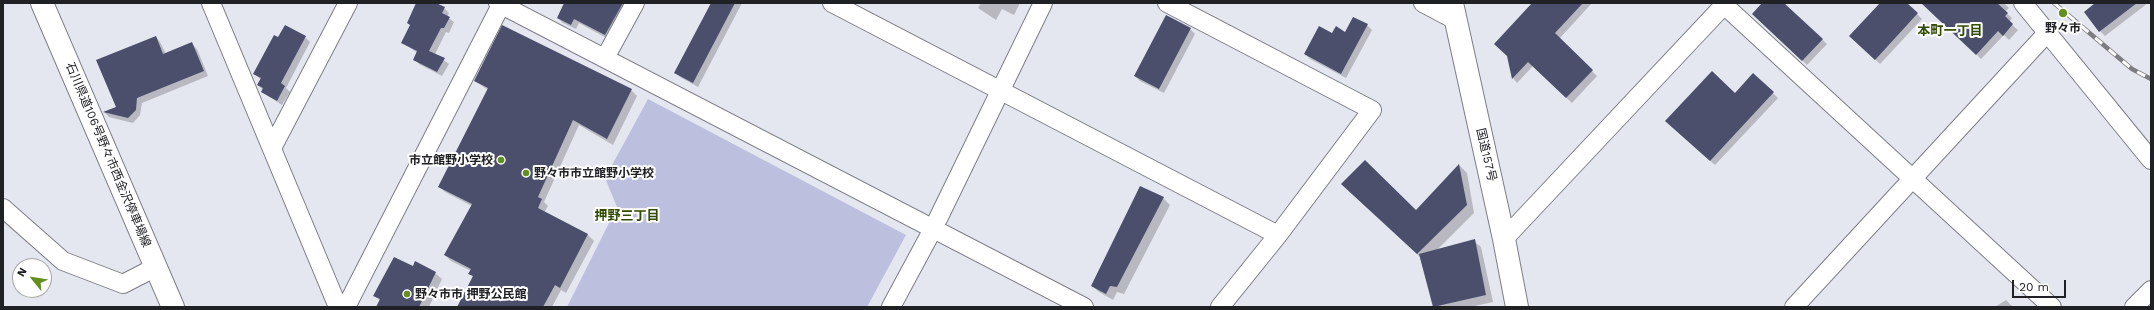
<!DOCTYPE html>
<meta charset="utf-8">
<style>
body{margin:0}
#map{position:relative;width:2154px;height:310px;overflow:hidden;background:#e5e7f0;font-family:"Work Sans",sans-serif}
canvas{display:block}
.frame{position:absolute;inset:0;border:4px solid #202124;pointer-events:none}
.north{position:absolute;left:12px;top:258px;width:40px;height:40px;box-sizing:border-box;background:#fff;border:1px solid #a6a6a7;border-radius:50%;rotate:300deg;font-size:11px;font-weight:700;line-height:16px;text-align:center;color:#202124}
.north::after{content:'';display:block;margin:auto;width:14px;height:18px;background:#648f20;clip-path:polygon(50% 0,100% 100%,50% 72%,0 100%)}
.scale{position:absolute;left:2012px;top:280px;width:54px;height:18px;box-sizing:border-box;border:2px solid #202124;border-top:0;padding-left:5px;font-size:12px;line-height:14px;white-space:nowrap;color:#202124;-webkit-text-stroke:3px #fff;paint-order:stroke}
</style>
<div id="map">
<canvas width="2154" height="310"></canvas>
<div class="frame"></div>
<div class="north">N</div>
<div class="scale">20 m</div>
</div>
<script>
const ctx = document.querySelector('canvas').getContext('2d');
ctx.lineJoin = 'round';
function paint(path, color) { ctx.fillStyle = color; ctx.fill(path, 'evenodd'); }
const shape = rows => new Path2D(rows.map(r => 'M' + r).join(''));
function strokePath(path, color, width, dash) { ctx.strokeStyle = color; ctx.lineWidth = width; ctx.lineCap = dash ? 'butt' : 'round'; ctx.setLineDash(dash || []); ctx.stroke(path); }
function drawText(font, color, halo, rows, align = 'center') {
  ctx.font = font + ' "Work Sans","Noto Sans JP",sans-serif'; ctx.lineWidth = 4; ctx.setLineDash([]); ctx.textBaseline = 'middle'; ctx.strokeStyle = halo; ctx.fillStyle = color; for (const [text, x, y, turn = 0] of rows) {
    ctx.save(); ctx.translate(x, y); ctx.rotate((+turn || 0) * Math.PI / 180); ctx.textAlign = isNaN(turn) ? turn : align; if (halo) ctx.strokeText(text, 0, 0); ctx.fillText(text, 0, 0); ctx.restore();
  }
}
const green = shape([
 [648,99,906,235,867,307,567,307,617,207,605,178]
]);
const shadow = shape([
 [417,3,433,3,444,8,449,13,447,17,454,22,449,33,446,32,435,54,449,64,442,76,419,64,415,59,418,53,403,43,411,26],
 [565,3,623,3,628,8,610,40,579,23,576,29,563,23,558,18],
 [712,3,742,3,698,87,680,77,676,72],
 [981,3,1020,3,1014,15,1002,9,996,20,978,8],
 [1533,3,1592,3,1559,39,1597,76,1572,103,1533,66,1517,83,1513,78,1508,56],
 [1763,3,1783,3,1827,44,1807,65,1758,19],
 [1882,3,1906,3,1922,19,1880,64,1850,36],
 [1932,3,2004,3,2009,8,2005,12,2012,18,2009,22,2018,30,2009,40,2004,35,1981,59,1928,7],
 [2097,3,2148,3,2105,36,2100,31],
 [1367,25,1372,30,1346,78,1310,59,1305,54,1332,34,1346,33],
 [1190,29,1195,34,1164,93,1140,81,1135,76],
 [156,37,160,42,166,54,192,44,197,49,208,76,142,103,140,115,133,123,109,117,104,112,117,107],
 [305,37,310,42,286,88,290,92,282,105,262,92,263,90,258,85,261,80,255,74,278,39],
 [1753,74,1778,98,1715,165,1671,126,1735,94],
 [475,81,631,90,637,96,613,145,579,125,544,202,548,206,544,213,588,235,594,241,566,293,561,290,552,307,458,307,473,277,470,273,471,271,451,261,445,255,472,206,445,192,439,186,488,90],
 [1459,165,1467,173,1474,213,1437,250,1474,241,1481,247,1493,302,1470,307,1435,307,1420,257,1351,192,1416,212],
 [1163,198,1170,205,1124,294,1117,292,1113,300,1099,292,1092,286],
 [435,273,442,279,429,307,377,307,380,301,375,296],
 [2006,300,2013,307,1995,307]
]);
const building = shape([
 [416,3,436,3,445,7,442,13,450,17,444,28,441,28,429,51,445,58,437,72,413,60,417,51,401,43,410,25,407,23],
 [564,3,623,3,605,35,574,19,571,25,557,18],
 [711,3,735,3,693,83,674,73],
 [1532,3,1583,3,1555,33,1593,70,1566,98,1528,62,1512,79,1507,56,1494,44],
 [1762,3,1784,3,1823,39,1802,61,1752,14],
 [1880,3,1907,3,1918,13,1875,60,1849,36],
 [1921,3,1997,3,2008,13,2005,16,2013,24,2003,36,1998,31,1976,55],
 [2095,3,2137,3,2099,32,2084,12],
 [1166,15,1191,28,1159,89,1134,76],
 [1353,17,1368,24,1341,74,1304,54,1319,26,1332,33,1336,26,1345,32],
 [285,25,306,36,281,83,285,86,277,101,261,92,263,88,257,85,261,78,253,74,274,35,278,37],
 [502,25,632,89,607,139,573,120,538,197,542,199,538,208,588,234,560,288,555,285,543,307,457,307,473,276,468,274,471,269,444,255,472,204,438,187,488,88,474,81],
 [156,36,163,54,192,42,204,71,137,98,136,110,128,118,103,112,116,107,96,60],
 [1712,71,1735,93,1753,73,1774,92,1710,161,1665,121],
 [1365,160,1416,210,1459,164,1467,205,1417,254,1341,184],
 [1140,186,1164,197,1117,287,1110,286,1106,294,1091,286],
 [1475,239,1486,295,1433,307,1419,254],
 [394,257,413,266,415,261,436,272,419,307,376,307,380,299,373,296]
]);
const minor = shape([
 [211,3,338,307],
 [498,3,1084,307],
 [832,3,1278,235],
 [1167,3,1372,110,1278,235,1220,307],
 [1423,3,1455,20],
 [2023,3,2151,160],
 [1724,5,2052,307],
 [605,58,635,3],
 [272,148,348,3],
 [3,208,63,261,123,284,156,267],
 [1504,239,1726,3],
 [346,307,501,5],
 [891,307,933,229,1043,3],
 [1794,307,2047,33],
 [2134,307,2151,290]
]);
const major = shape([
 [42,3,173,307]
]);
const highway = shape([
 [1452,3,1504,239,1517,307]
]);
const rail = shape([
 [2054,3,2132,69,2151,79]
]);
const markers = [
 [2063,13,5,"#648f20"],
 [501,160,4,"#648f20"],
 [526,173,4,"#648f20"],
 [407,294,4,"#648f20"]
];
const poiNames = [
 ["野々市",2063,28,"center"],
 ["市立館野小学校",493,160,"right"],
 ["野々市市立館野小学校",534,173],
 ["野々市市 押野公民館",415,294]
];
const streetNames = [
 ["石川県道106号野々市西金沢停車場線",108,155,67],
 ["国道157号",1486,155,77]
];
const neighbourhoodNames = [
 ["本町一丁目",1950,31],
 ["押野三丁目",627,216]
];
paint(green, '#bcc0de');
paint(shadow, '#0003');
paint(building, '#4b4f6c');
strokePath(minor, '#7d7e87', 20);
strokePath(major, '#7d7e87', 24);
strokePath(highway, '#7d7e87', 24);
strokePath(minor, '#fff', 18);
strokePath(major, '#fff', 22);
strokePath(highway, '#fff', 22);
strokePath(rail, '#7b7d82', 4.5);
strokePath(rail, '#fff', 3, [9]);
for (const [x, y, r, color] of markers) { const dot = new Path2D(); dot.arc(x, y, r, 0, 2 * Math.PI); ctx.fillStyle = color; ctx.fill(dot); strokePath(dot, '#fff', 1.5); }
drawText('bold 12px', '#202124', '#fff', poiNames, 'left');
drawText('12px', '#202124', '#fff', streetNames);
drawText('bold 13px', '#304b00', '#fff', neighbourhoodNames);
</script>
